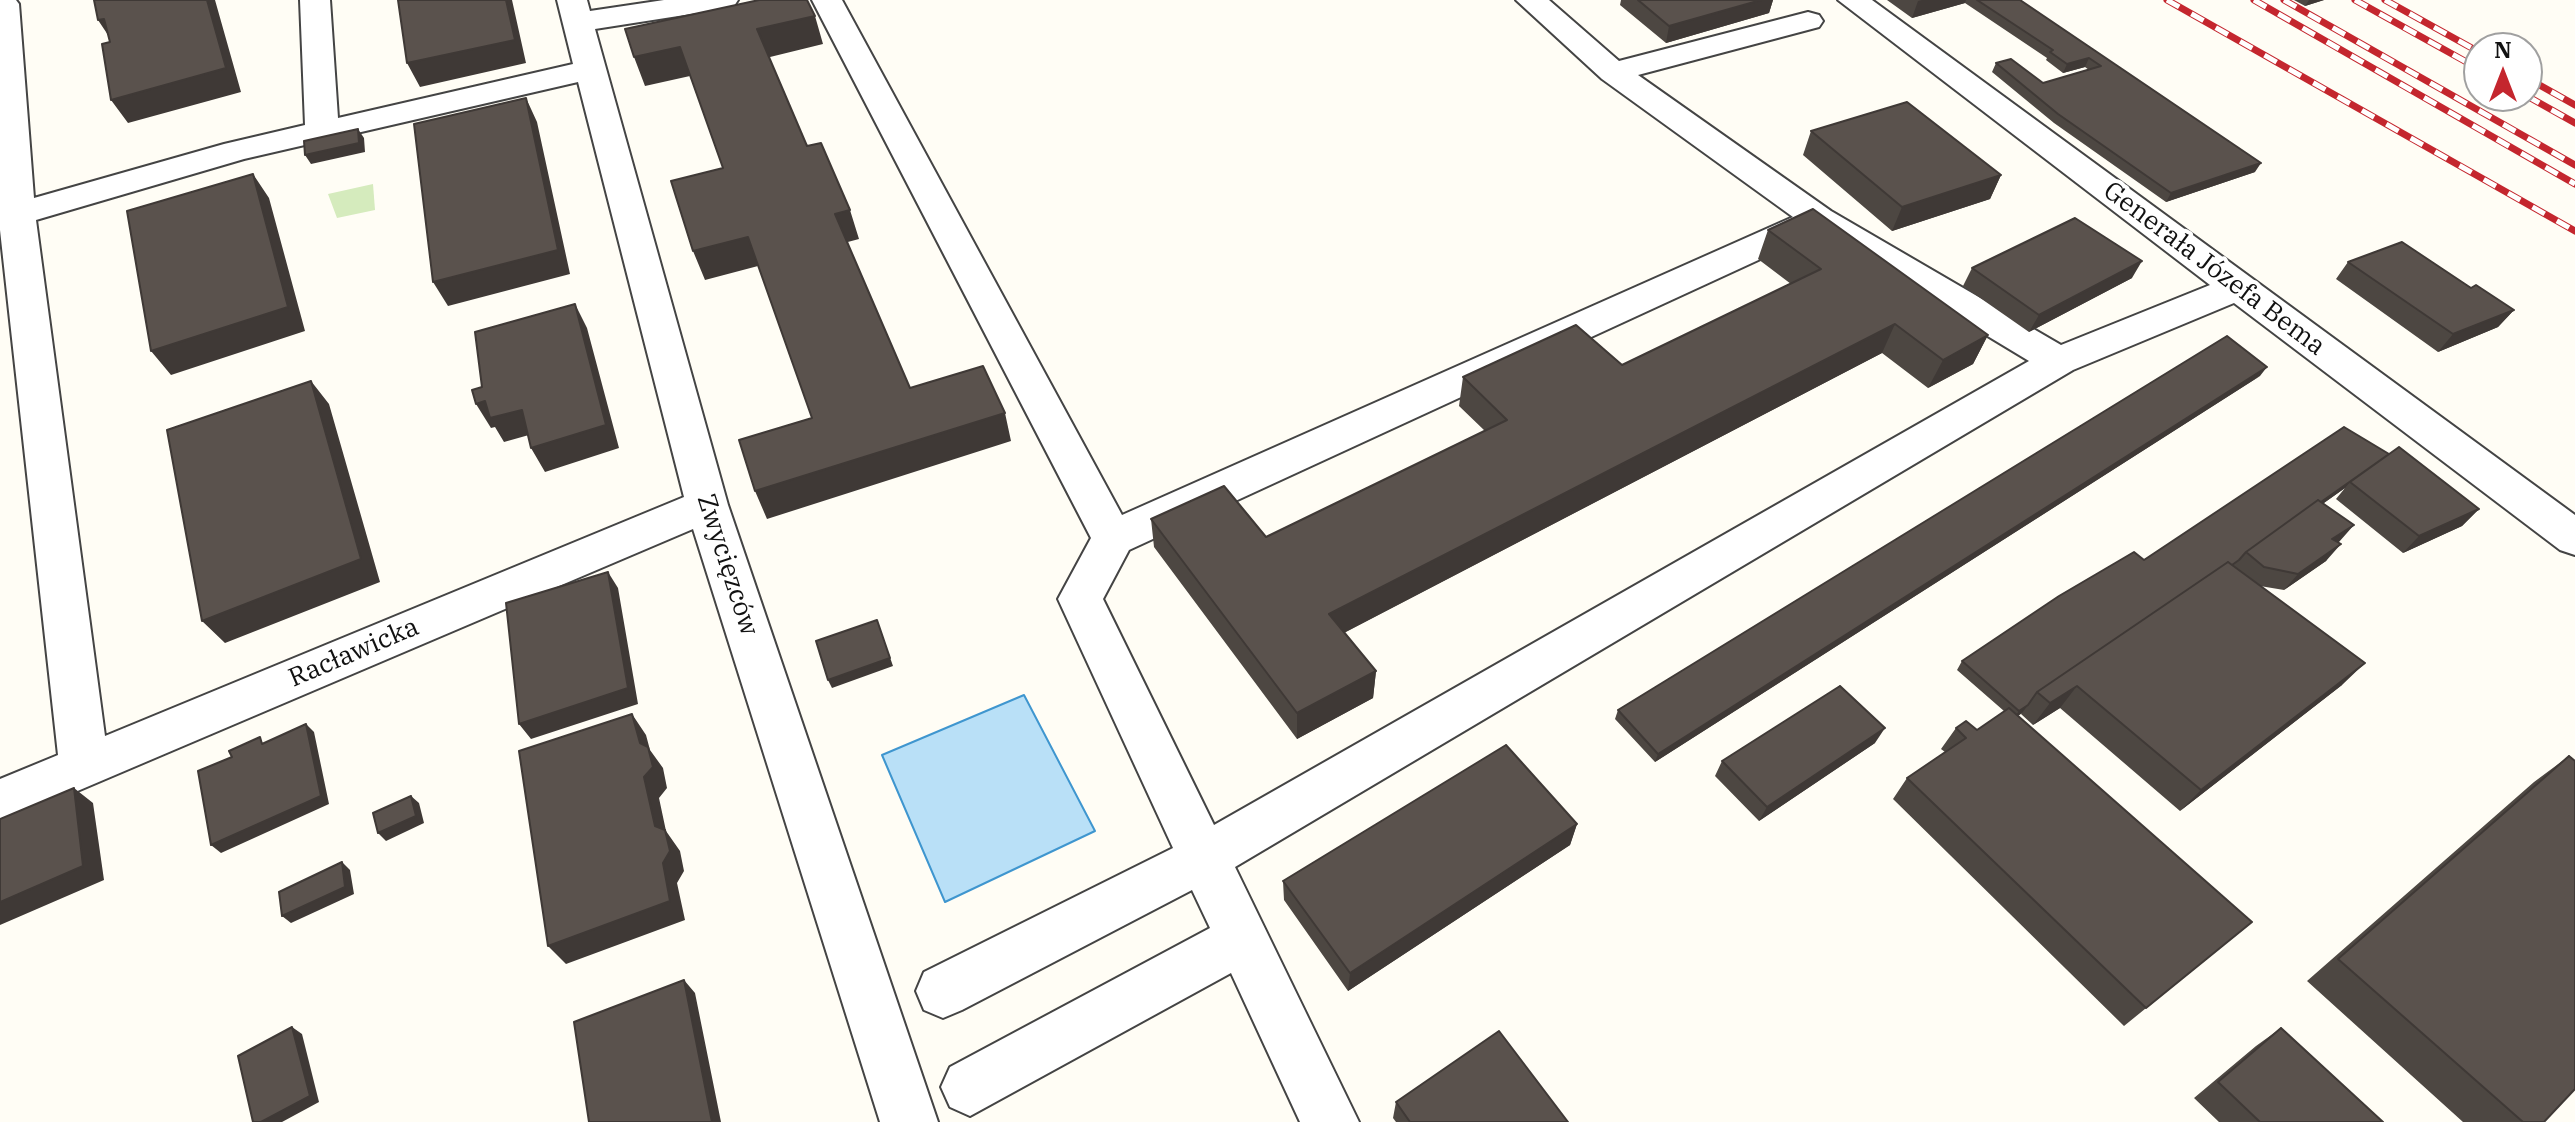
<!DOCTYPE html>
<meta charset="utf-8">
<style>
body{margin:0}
#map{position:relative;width:2575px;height:1122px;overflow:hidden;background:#fffdf5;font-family:"IBM Plex Serif",serif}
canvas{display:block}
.north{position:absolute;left:2463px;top:32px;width:80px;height:80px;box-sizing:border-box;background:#fff;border:2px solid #a0a0a0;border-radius:50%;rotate:0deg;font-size:22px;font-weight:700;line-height:32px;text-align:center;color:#111}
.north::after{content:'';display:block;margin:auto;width:28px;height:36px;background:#c4262e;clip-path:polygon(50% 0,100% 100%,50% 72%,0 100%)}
</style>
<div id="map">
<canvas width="2575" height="1122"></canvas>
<div class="north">N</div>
</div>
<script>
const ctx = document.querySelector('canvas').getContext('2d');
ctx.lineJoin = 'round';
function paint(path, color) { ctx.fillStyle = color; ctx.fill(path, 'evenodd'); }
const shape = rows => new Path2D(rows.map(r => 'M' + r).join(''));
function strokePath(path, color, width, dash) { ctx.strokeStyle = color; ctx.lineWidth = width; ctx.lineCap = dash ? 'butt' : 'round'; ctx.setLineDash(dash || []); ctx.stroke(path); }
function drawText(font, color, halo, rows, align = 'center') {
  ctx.font = font + ' "IBM Plex Serif",serif'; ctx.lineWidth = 8; ctx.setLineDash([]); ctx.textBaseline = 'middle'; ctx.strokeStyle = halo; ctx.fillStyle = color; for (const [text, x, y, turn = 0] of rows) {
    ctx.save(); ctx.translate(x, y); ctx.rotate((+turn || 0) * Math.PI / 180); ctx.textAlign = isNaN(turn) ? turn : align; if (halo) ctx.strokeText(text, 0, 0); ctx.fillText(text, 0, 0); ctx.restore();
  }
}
const green = shape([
 [373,184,375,210,337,218,328,194]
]);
const water = shape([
 [1024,695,1095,831,945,902,882,755,1024,695]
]);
const minor = shape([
 [0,0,16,0,19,4,34,198,224,144,305,125,300,0,330,0,338,118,573,64,557,0,587,0,590,11,664,0,738,0,734,6,723,9,595,29,728,505,938,1122,880,1122,693,529,0,824,0,779,58,755,0,230,0,0],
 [578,82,684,497,105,736,36,220,244,159,578,82],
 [812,0,842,0,1122,515,1793,217,1602,79,1516,0,1549,0,1619,61,1808,12,1819,15,1823,21,1819,27,1638,75,1831,211,2061,345,2210,285,1838,0,1872,0,2575,515,2575,555,2560,550,2234,303,2073,370,1235,867,1359,1122,1300,1122,1231,973,970,1116,950,1107,941,1087,950,1067,1210,928,1192,890,962,1010,943,1018,924,1010,916,991,924,972,1173,848,1058,599,1091,538,812,0],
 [1817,233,2029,361,1214,825,1103,599,1129,550,1817,233]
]);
const rail = shape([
 [2167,0,2575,231],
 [2254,0,2575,184],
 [2284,0,2575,165],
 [2355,0,2479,69],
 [2385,0,2479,52],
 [2527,78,2575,105],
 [2527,96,2575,123]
]);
const wall = shape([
 [1621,0,1773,0,1769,13,1666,43,1620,5],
 [1887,0,2020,0,2255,172,2166,202,2054,123,1992,72,1996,63,2043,83,2089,70,2085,67,2063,73,2046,60,2047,58,1965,3,1912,18],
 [2294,0,2324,0,2305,6],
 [1811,131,2001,175,1990,199,1892,231,1803,155],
 [1768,230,1988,335,1973,364,1928,388,1882,353,1344,633,1376,671,1373,698,1297,739,1154,547,1151,519,1266,537,1485,431,1459,406,1463,377,1622,365,1791,284,1758,259],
 [2348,262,2471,288,2514,310,2498,327,2438,352,2336,279],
 [1972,268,2132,278,2029,332,1963,286],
 [2260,376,1655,762,1615,719,1618,710],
 [2344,427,2479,509,2462,526,2403,553,2336,499,2345,488,2324,503,2338,542,2326,561,2284,590,2260,586,2342,685,2180,811,2060,708,2033,725,2021,714,2022,713,2018,716,2252,922,2124,1026,1893,799,1907,778,1945,752,1941,749,1956,728,1977,730,2004,711,1957,670,1962,661,2144,560],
 [1875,743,1759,821,1715,776,1722,761],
 [2569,756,2544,1122,2463,1122,2307,981,2534,782],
 [1577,824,1570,845,1348,991,1284,900,1283,881],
 [2281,1028,2383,1122,2219,1122,2194,1098,2256,1046],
 [1396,1102,1568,1122,1396,1122,1393,1118]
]);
const shadedWall = shape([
 [207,0,215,0,241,92,128,123,111,100],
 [506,0,512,0,526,63,420,87,407,63],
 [1761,0,1773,0,1769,13,1666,43,1669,26],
 [1922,0,1966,0,1965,3,1912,18,1918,1],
 [2309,0,2324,0,2305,6],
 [815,16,823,44,766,58,757,29],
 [104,19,114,44,98,20],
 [680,47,690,76,645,86,634,57],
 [2089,58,2085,67,2063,73,2067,64],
 [526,98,537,122,570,274,448,306,433,282],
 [358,129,364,138,365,152,311,164,305,155],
 [2261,163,2255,172,2166,202,2171,193],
 [253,174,269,198,305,331,171,375,151,351],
 [2001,175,1990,199,1892,231,1902,207],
 [850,210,859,239,844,243,835,214],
 [748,237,758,266,705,280,693,251],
 [2142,261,2132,278,2029,332,2039,315],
 [575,304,587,328,619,448,545,472,531,448],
 [2514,310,2498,327,2438,352,2453,334],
 [1895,324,1882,353,1328,641,1329,614],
 [1988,335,1973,364,1928,388,1943,360],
 [2267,367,2260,376,1655,762,1658,754],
 [311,381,329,404,380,582,225,643,202,621],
 [485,401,522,410,536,433,504,442,495,427,491,428,476,404],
 [1005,413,1011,441,767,519,755,491],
 [2389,454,2350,482,2345,488,2250,555,2248,553],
 [2479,509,2462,526,2403,553,2419,536],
 [2354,525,2339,542,2317,555,2332,539],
 [2341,544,2326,561,2284,590,2298,574],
 [608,572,618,588,638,704,531,739,519,724],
 [877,620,893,666,832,688,828,680],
 [2365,663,2342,685,2180,811,2201,790],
 [1376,671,1373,698,1297,739,1297,713],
 [2077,686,2060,708,2033,725,2050,703],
 [2028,705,2022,713,2013,719,2019,711],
 [632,714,646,735,650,750,663,768,667,788,659,798,666,831,680,851,684,871,677,883,685,920,566,964,548,946,655,826,644,777,640,743],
 [306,724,314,732,329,804,221,853,211,845],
 [1885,728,1875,743,1759,821,1767,807],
 [74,788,93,803,104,880,0,925,0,902],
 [411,796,419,803,424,823,386,841,378,833],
 [1577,824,1570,845,1348,991,1350,973],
 [342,862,350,870,354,894,291,923,282,916],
 [684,980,695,993,721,1122,712,1122],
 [292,1027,302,1034,319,1102,282,1122,261,1122]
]);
const building = shape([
 [94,0,207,0,226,68,111,100,102,44,110,42,104,19,98,20,94,0],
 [398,0,506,0,515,40,407,63,398,0],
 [759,0,807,0,815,16,757,29,807,146,821,143,850,210,835,214,910,388,983,366,1005,413,755,491,739,440,812,418,748,237,693,251,671,181,723,168,680,47,634,57,625,29,759,0],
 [1638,0,1761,0,1669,26,1638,0],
 [1977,0,2020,0,2261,163,2171,193,2058,114,1996,63,2011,59,2043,83,2101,66,2089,58,2067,64,2050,52,2053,50,1977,0],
 [526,98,558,250,433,282,414,124,526,98],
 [1907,102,2001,175,1902,207,1811,131,1907,102],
 [358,129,359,143,305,155,304,141,358,129],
 [253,174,288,307,151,351,127,211,253,174],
 [1813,209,1988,335,1943,360,1895,324,1329,614,1376,671,1297,713,1151,519,1224,486,1266,537,1507,420,1463,377,1576,325,1622,365,1821,269,1768,230,1813,209],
 [2075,218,2142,261,2039,315,1972,268,2075,218],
 [2402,242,2471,288,2476,285,2514,310,2453,334,2348,262,2402,242],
 [575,304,606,425,531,448,522,410,490,418,485,401,476,404,472,390,482,387,475,332,575,304],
 [2227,336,2267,367,1658,754,1618,710,2227,336],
 [311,381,361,559,202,621,167,430,311,381],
 [2344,427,2389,454,2321,502,2318,500,2246,552,2239,560,2232,565,2228,562,2037,692,2028,705,2019,711,1962,661,2059,596,2134,552,2144,560,2344,427],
 [2399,447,2479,509,2419,536,2350,482,2399,447],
 [2318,500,2354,525,2332,539,2341,544,2298,574,2264,567,2246,552,2318,500],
 [2228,562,2365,663,2201,790,2077,686,2050,703,2037,692,2228,562],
 [608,572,628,688,519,724,506,603,608,572],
 [877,620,890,658,828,680,816,641,877,620],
 [1840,686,1885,728,1767,807,1722,761,1840,686],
 [2009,708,2252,922,2146,1008,1907,778,1966,738,1956,728,1966,721,1977,730,2009,708],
 [632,714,640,743,648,747,653,767,644,777,655,826,665,830,670,851,663,863,670,901,548,946,519,751,632,714],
 [306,724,321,796,211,845,198,771,232,757,229,751,260,737,262,744,306,724],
 [1506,745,1577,824,1350,973,1283,881,1506,745],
 [2569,756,2575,761,2575,1089,2544,1122,2523,1122,2338,959,2569,756],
 [74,788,83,866,0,902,0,819,74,788],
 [411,796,416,816,378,833,373,813,411,796],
 [342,862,345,887,282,916,279,892,342,862],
 [684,980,712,1122,589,1122,574,1022,684,980],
 [292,1027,310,1096,261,1122,253,1122,238,1056,292,1027],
 [2281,1028,2383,1122,2260,1122,2218,1082,2281,1028],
 [1499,1031,1568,1122,1410,1122,1396,1102,1499,1031]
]);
const streetNames = [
 ["Generała Józefa Bema",2214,269,37],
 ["Zwycięzców",727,565,72],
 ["Racławicka",354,653,-23]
];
paint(green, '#d5ebbd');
paint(water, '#b9e0f7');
strokePath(water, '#3f96cf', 2);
strokePath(minor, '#444', 4);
paint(minor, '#fff');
strokePath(rail, '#c4262e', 7);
strokePath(rail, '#fff', 5, [14]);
paint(wall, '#4d4742');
paint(shadedWall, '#3f3936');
paint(building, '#5a524d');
strokePath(building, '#3f3936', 2);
drawText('26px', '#111', '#fff', streetNames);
</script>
